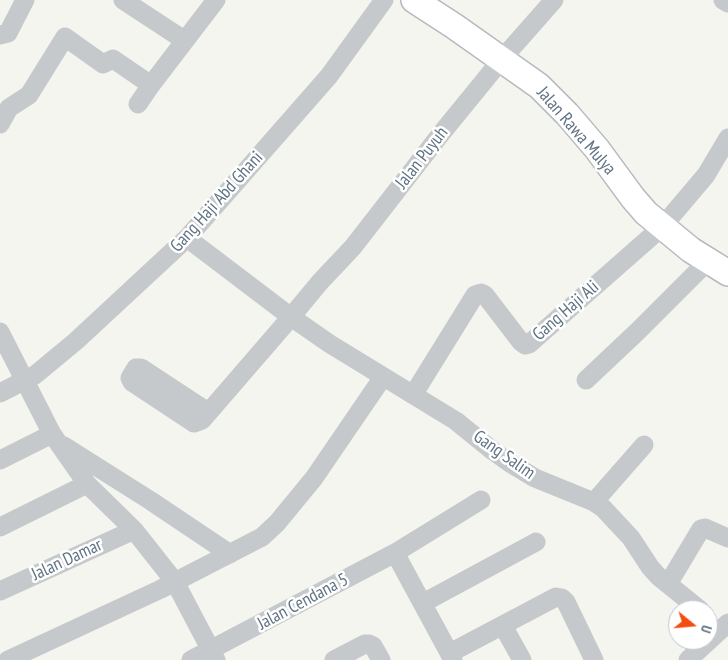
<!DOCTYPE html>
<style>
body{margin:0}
#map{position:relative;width:728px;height:660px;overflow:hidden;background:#f4f5ef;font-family:"PT Sans Narrow",sans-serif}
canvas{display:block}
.north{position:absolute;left:668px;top:600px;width:50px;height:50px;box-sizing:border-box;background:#fff;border:1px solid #bfc7ce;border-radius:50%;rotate:107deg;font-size:14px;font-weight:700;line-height:20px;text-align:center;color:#607384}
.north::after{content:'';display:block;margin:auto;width:18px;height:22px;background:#f34d11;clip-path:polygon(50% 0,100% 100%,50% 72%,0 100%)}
</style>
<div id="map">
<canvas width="728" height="660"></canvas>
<div class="north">U</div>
</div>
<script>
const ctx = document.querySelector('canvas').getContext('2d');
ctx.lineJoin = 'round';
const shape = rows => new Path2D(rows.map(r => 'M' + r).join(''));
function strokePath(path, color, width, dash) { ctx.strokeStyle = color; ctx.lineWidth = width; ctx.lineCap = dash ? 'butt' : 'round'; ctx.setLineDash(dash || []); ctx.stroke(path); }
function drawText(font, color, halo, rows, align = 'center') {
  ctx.font = font + ' "PT Sans Narrow",sans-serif'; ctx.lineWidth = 5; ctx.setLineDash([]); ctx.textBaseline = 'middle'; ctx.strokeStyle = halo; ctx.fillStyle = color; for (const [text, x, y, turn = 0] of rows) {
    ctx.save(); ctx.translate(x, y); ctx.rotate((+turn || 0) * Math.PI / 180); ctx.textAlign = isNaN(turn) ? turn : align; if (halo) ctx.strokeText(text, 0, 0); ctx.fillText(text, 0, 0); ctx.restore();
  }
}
const minor = shape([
 [123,0,184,40],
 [723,0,728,3],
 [0,35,8,33,25,0],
 [138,104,151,85,216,0],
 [0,124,9,108,29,95,65,37,103,64,113,59,151,85],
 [187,238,291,317,330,344,456,421,493,451,510,463,535,478,594,502,603,508,631,538,650,567,658,576,700,610],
 [0,332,52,434,87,484,134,530,175,582,216,660],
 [586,380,638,331,708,261],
 [0,393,35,375,76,341,187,238,329,76,384,0],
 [413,395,475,295,481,293,485,295,521,342,525,345,529,344,662,227,706,175,728,138],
 [208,412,141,368,136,368,130,378,132,382,194,423,202,420,291,317,320,282,353,247,440,135,502,59,554,0],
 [64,446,151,501,230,554],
 [0,460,52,434],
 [594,502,644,445],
 [0,527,87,484],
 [395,553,453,660],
 [668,584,701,529,705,528,728,538],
 [0,591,134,530],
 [423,603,536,542],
 [503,626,522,660],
 [450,653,556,597,562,598,566,602,594,660],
 [8,660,161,589,262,537,277,523,314,478,383,377],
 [191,660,395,553,481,500],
 [334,660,365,644,369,644,373,646,381,660],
 [688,660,728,623]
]);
const major = shape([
 [414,0,454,26,539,86,567,114,597,149,633,198,646,213,691,250,728,273]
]);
const streetNames = [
 ["Jalan Rawa Mulya",576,131,49],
 ["Jalan Puyuh",422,158,-52],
 ["Gang Haji Abd Ghani",217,202,-48],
 ["Gang Haji Ali",566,311,-41],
 ["Gang Salim",504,455,35],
 ["Jalan Damar",67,560,-25],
 ["Jalan Cendana 5",303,602,-28]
];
strokePath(major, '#b6babe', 28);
strokePath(minor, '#c6c9cc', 19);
strokePath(major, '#fff', 25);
drawText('18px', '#607384', '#fff', streetNames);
</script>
